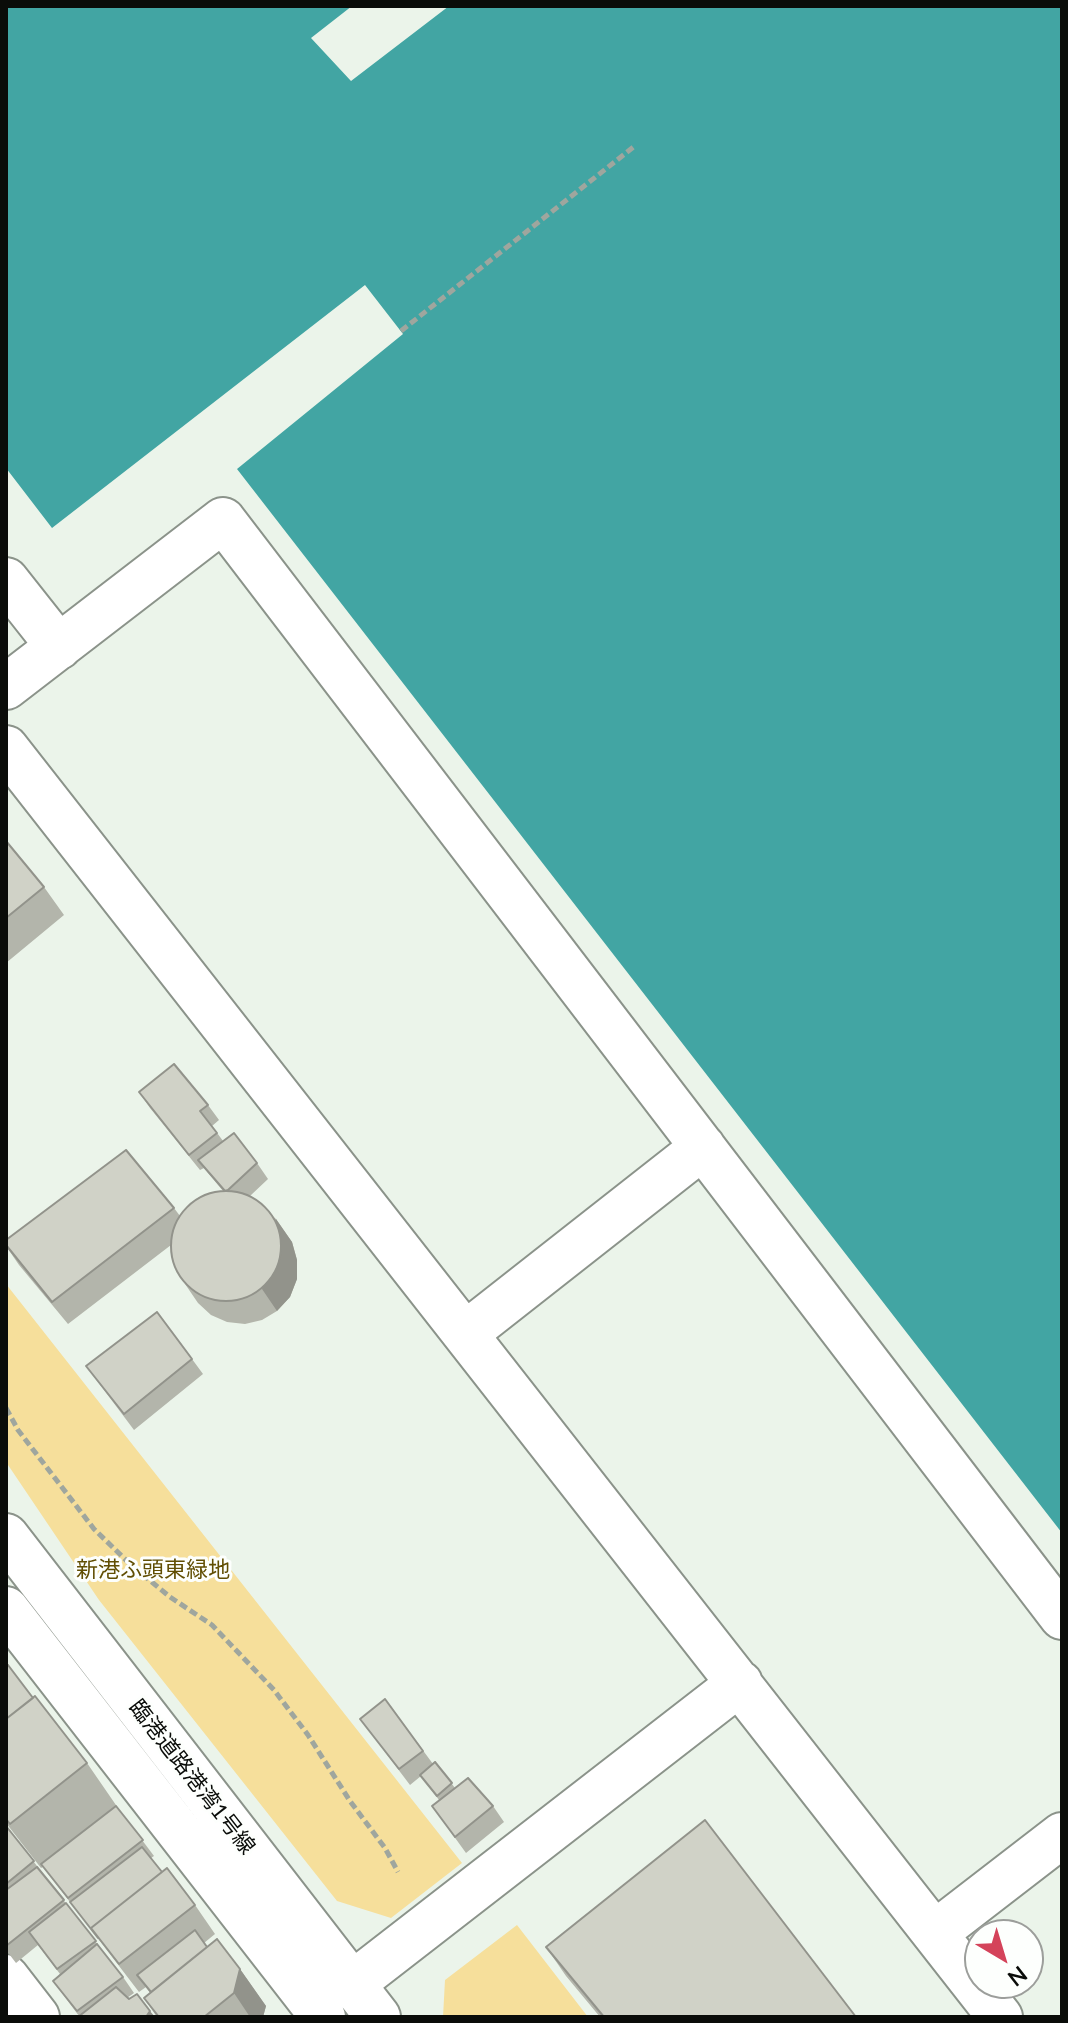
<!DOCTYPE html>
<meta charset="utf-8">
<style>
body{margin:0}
#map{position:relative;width:1068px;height:2023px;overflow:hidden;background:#ebf4ea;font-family:Lato,sans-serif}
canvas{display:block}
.frame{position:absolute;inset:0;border:8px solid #0a0c09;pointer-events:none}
.north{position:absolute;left:964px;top:1919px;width:80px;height:80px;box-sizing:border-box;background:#fdfffd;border:2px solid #9c9e9b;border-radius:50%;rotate:142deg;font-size:22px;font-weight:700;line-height:32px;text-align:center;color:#0a0c09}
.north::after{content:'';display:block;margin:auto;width:28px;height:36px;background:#d4435a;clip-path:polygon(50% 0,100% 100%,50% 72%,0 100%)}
</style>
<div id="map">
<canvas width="1068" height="2023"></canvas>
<div class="frame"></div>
<div class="north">N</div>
</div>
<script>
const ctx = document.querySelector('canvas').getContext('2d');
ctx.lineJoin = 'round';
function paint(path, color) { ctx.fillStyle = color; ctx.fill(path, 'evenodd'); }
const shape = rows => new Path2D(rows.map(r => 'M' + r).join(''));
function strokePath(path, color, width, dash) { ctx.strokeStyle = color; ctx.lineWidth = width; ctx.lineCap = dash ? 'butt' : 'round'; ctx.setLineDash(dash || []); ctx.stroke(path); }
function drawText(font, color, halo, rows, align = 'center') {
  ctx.font = font + ' Lato,"Noto Sans JP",sans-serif'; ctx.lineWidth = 6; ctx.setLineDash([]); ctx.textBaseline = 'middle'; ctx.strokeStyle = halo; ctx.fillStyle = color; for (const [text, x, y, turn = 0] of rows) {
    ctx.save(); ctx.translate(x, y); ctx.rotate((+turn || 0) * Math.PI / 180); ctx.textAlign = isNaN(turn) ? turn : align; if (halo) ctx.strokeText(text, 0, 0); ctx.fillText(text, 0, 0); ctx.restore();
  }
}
const green = shape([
 [6,1284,462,1863,391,1918,337,1901,99,1600,6,1462],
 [517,1925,588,2017,443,2017,445,1980]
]);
const water = shape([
 [6,6,352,6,311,38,351,81,449,6,1062,6,1062,1533,237,469,403,334,365,285,52,528,6,468]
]);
const path = shape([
 [401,331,636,145],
 [6,1408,18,1430,94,1529,130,1564,170,1597,212,1625,274,1690,308,1735,350,1801,385,1848,398,1872]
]);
const minor = shape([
 [6,580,59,647],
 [6,687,223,520,1062,1617],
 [6,748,1000,2017],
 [465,1334,703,1147],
 [6,1536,378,2017],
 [6,1609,323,2017],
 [935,1933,1062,1835],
 [6,1977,37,2017],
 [352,1984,740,1683]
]);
const wall = shape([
 [6,841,44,887,64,915,6,963],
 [139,1092,208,1105,219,1120,212,1126,223,1141,257,1163,268,1179,250,1196,276,1219,292,1242,297,1260,297,1279,290,1297,277,1311,262,1320,245,1324,227,1322,211,1315,198,1303,183,1281,171,1245,68,1324,19,1265,6,1246,174,1208,180,1216,223,1191,204,1168,200,1170,150,1108],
 [192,1359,203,1374,134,1430,86,1366],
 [6,1663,33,1698,87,1763,118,1808,154,1856,151,1858,162,1872,195,1905,215,1934,204,1943,207,1947,240,1969,266,2006,263,2017,157,2017,144,1998,150,1993,146,1987,139,1992,43,1867,41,1868,6,1823],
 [385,1699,433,1764,435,1762,455,1788,493,1806,504,1822,466,1853,432,1806,439,1800,421,1776,410,1785,360,1719],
 [6,1826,123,1977,134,1993,127,1998,155,2017,79,2016,53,1981,60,1974,38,1945,16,1963,6,1950],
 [546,1947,856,2017,600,2017,566,1976]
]);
const shadedWall = shape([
 [276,1219,292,1242,297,1260,297,1279,290,1297,277,1311,262,1289],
 [240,1969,266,2006,263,2017,250,2017,234,1993],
 [150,2011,155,2017,145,2017]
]);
const building = shape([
 [6,841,44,887,6,918,6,841],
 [174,1064,208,1105,200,1111,217,1133,189,1155,139,1092,174,1064],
 [234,1133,257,1163,228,1190,225,1191,198,1160,234,1133],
 [126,1150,174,1208,52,1302,6,1245,6,1240,126,1150],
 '171 1246a55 55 0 1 1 110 0a55 55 0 1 1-110 0Z',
 [157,1312,192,1359,124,1414,86,1366,157,1312],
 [8,1665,33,1698,6,1719,6,1667,8,1665],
 [35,1696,87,1763,10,1824,6,1819,6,1719,35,1696],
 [385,1699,423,1751,399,1769,360,1719,385,1699],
 [435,1762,452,1783,437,1796,420,1775,435,1762],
 [468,1778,493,1806,455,1837,432,1806,468,1778],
 [116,1806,143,1840,68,1898,41,1864,116,1806],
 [705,1820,856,2017,604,2017,546,1947,705,1820],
 [6,1826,34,1861,6,1884,6,1826],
 [142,1847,162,1872,91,1928,98,1938,70,1902,142,1847],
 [37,1867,64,1900,6,1946,6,1890,37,1867],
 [167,1868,195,1905,119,1964,91,1928,167,1868],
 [66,1903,96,1941,57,1969,29,1932,66,1903],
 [195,1930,207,1947,151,1992,137,1975,195,1930],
 [217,1939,240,1969,234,1993,204,2017,159,2017,144,1998,217,1939],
 [97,1944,123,1977,77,2011,53,1981,97,1944],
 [116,1987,129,1999,137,1994,150,2011,146,2017,78,2017,116,1987]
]);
const parkNames = [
 ["新港ふ頭東緑地",153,1570]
];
const streetNames = [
 ["臨港道路港湾1号線",192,1777,52]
];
paint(green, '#f6df9b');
paint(water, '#42a5a3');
strokePath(minor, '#8b938a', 48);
strokePath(path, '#9fa69e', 5, [8, 4]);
strokePath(minor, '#fff', 44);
paint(wall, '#b3b5ab');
paint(shadedWall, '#92938b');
paint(building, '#d0d2c7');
strokePath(building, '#92938b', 2);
drawText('22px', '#614e03', '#fdfffd', parkNames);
drawText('22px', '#0a0c09', '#fdfffd', streetNames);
</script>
